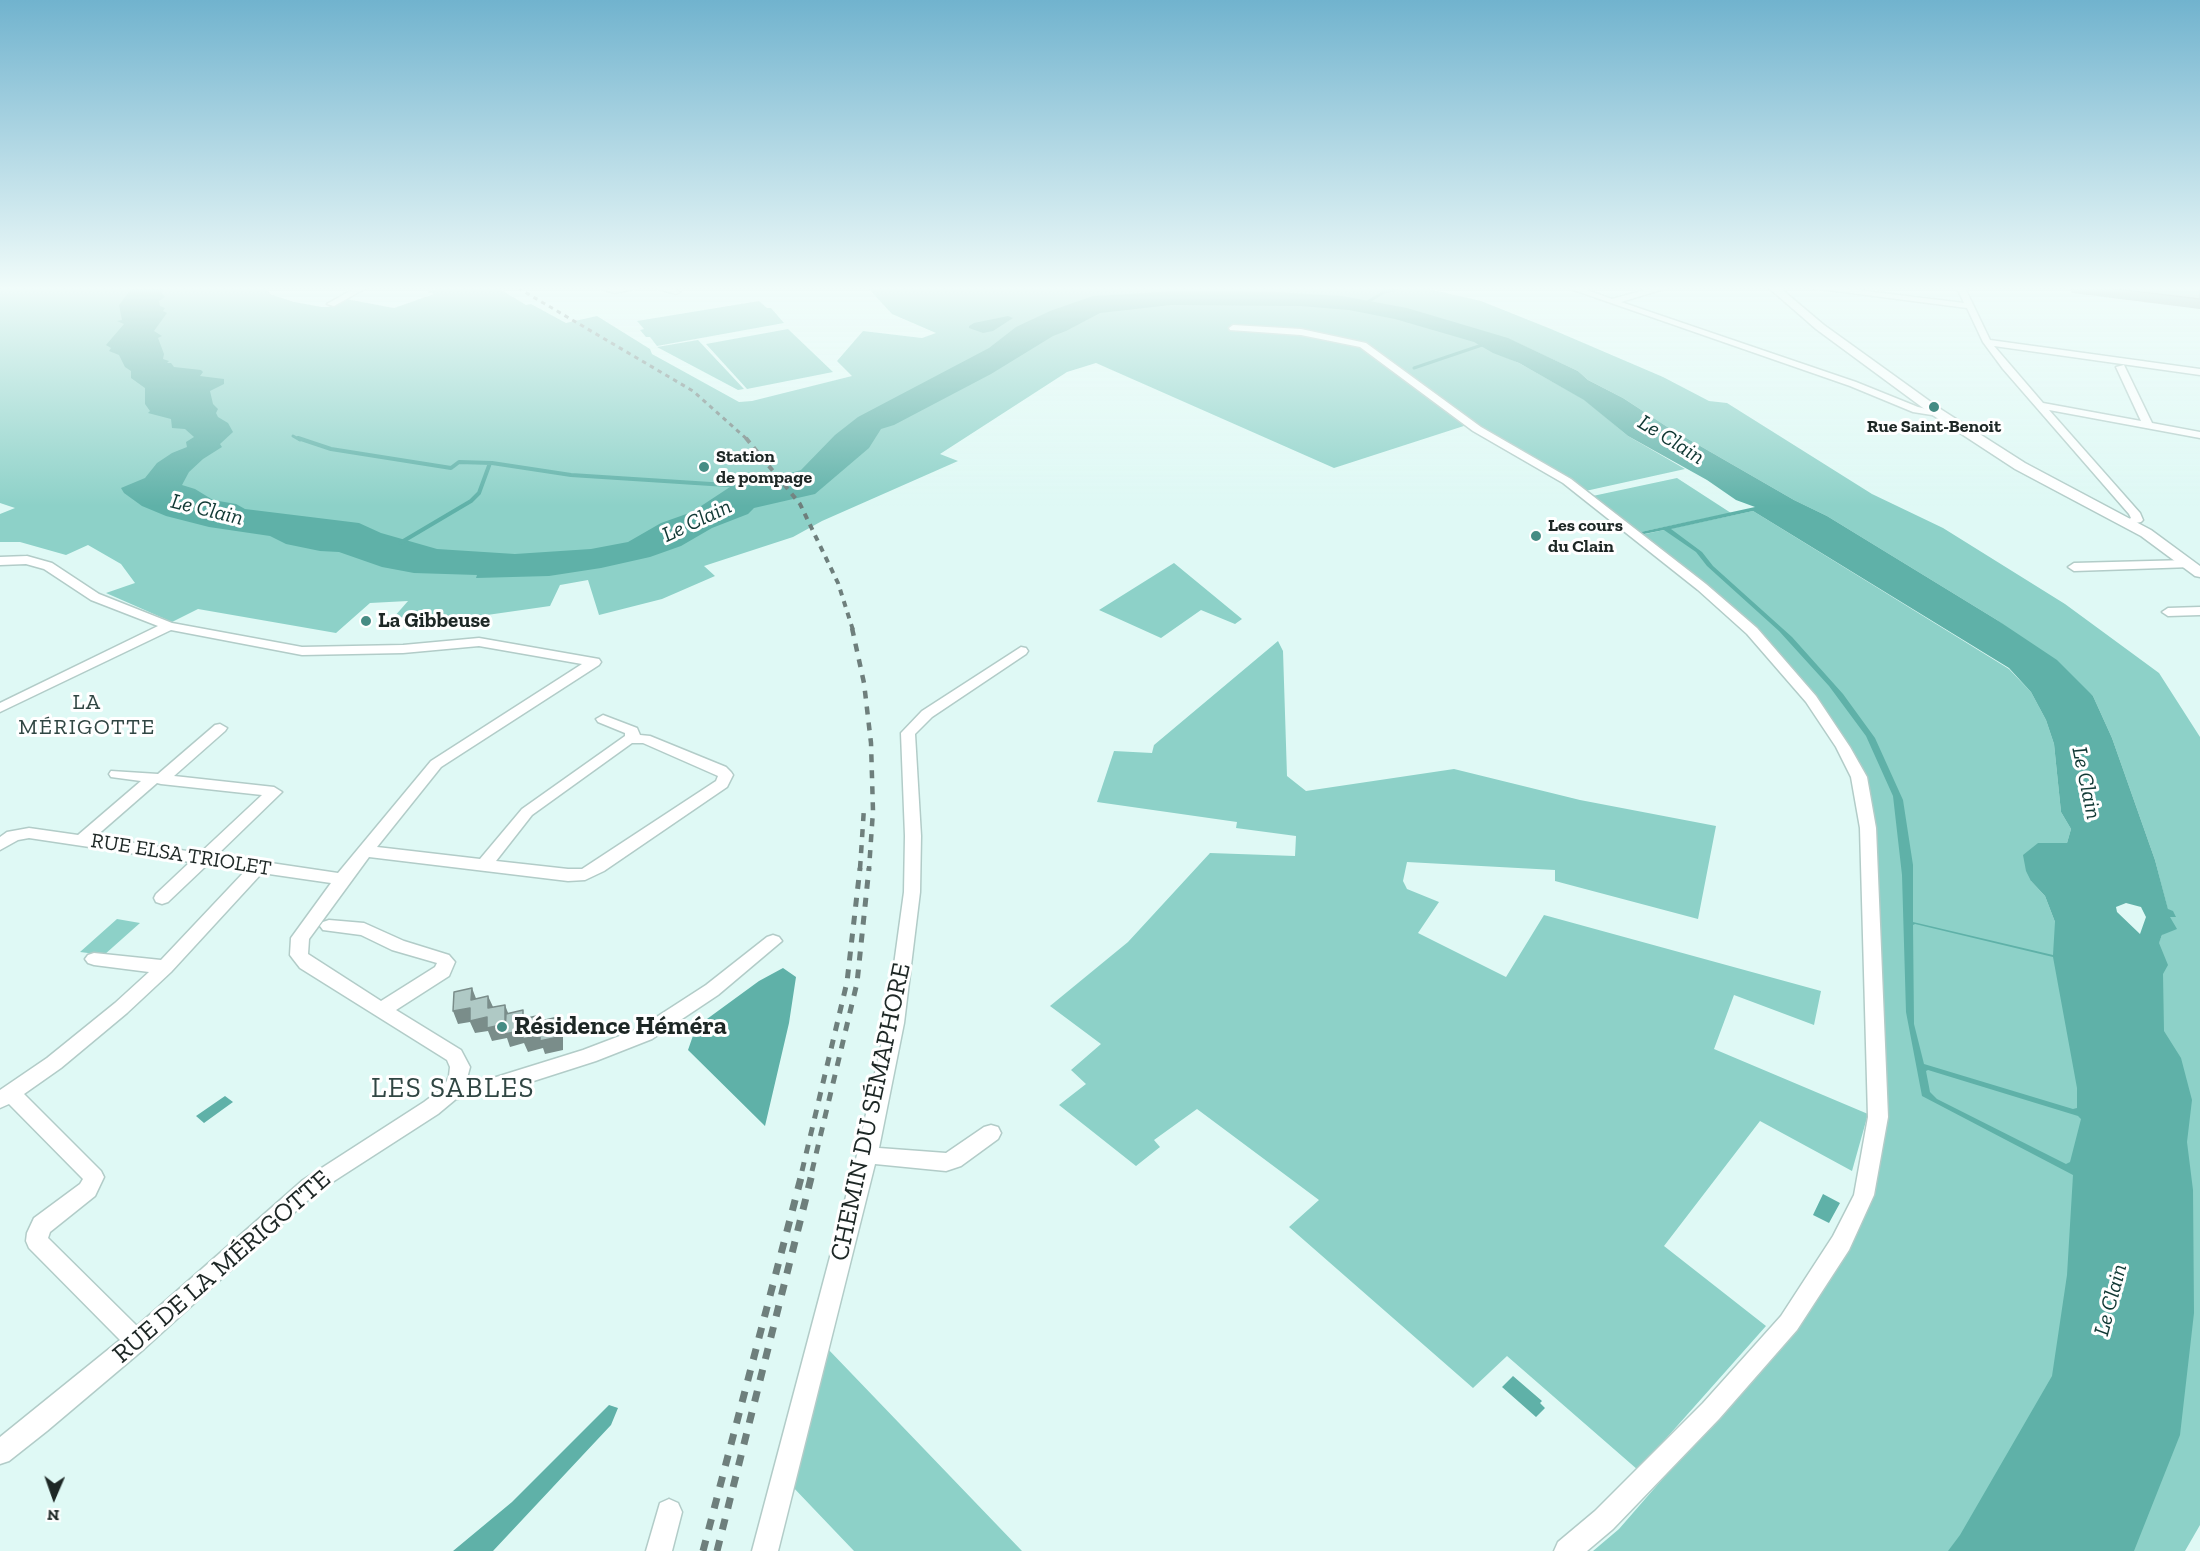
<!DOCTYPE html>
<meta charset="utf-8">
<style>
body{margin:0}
#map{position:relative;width:2200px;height:1551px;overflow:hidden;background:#dff9f5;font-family:"Zilla Slab",serif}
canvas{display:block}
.north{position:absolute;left:24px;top:1467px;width:60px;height:60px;-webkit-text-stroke:4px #fff;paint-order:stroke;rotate:182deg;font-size:16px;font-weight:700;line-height:24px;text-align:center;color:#1d2725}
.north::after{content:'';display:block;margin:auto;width:21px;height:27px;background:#1d2725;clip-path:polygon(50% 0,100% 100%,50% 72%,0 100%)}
</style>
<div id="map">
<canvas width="2200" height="1551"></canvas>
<div class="north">N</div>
</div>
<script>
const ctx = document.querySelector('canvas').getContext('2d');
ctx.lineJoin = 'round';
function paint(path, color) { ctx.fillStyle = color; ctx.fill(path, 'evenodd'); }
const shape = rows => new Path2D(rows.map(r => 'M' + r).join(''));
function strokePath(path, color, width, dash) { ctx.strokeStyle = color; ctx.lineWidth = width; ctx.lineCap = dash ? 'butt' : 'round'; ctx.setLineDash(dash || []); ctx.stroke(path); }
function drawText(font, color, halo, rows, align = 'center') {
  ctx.font = font + ' "Zilla Slab",serif'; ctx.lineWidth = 6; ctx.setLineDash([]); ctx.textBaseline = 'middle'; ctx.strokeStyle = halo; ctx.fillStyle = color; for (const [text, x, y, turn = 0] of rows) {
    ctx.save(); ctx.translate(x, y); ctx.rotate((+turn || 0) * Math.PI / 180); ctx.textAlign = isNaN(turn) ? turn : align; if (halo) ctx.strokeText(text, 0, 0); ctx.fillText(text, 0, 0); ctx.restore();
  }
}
const green = shape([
 [0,288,266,288,270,294,294,302,322,307,328,307,346,299,394,308,434,294,428,292,438,288,498,288,526,305,531,304,566,323,597,316,650,349,652,354,739,402,752,401,852,376,837,361,863,331,922,338,936,333,892,314,868,288,1424,288,1481,301,1551,329,1663,377,1709,401,1727,403,1872,494,1943,528,2065,604,2159,673,2200,737,2200,1525,2185,1551,1593,1551,1619,1529,1814,1305,1861,1222,1884,1133,1883,994,1870,880,1868,825,1843,747,1752,631,1636,536,1753,511,2009,669,2031,692,2046,720,2054,744,2061,812,2071,829,2067,843,2038,843,2031,881,2045,896,2055,922,2159,942,2170,917,2175,917,2168,910,2155,860,2112,738,2093,696,1997,620,1827,516,1794,500,1669,428,1623,398,1588,380,1578,371,1509,339,1489,350,1519,363,1585,400,1628,436,1685,469,1581,492,1470,424,1334,468,1096,363,1067,372,940,454,958,461,822,521,793,537,704,566,715,576,662,599,599,615,588,580,560,585,550,606,452,620,394,617,408,601,370,603,336,633,198,609,172,622,106,593,135,583,121,564,88,545,66,555,20,542,0,542,0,514,15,508,0,503],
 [759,301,767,308,771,308,784,323,657,346,650,337,646,337,640,330,644,329,637,321],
 [788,329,833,372,747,389,706,344],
 [698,340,744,389,738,390,657,347],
 [1677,478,1731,513,1636,533,1588,497],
 [1174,563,1242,619,1235,624,1201,610,1161,638,1099,610],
 [1278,641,1283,651,1287,776,1306,791,1454,769,1580,800,1716,826,1698,919,1555,881,1555,870,1407,862,1403,881,1407,889,1439,902,1418,933,1506,977,1544,915,1821,991,1814,1025,1734,995,1714,1049,1868,1114,1852,1171,1760,1121,1664,1246,1766,1326,1638,1470,1507,1356,1473,1388,1289,1227,1319,1200,1197,1109,1154,1140,1160,1147,1136,1166,1059,1105,1086,1084,1071,1070,1101,1044,1050,1006,1128,942,1210,853,1295,856,1296,836,1236,828,1237,822,1097,802,1114,751,1152,753,1154,745],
 [117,919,140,923,104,955,80,952],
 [827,1348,1022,1551,854,1551,791,1485]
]);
const water = shape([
 [132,288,166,288,161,292,165,297,159,301,160,306,165,308,163,311,167,313,154,331,162,336,158,338,164,354,163,359,169,361,167,363,171,363,174,367,201,370,203,372,200,376,224,379,224,384,210,391,213,404,218,409,216,413,218,417,228,423,233,432,220,444,222,447,203,459,189,472,182,485,195,489,213,500,236,504,245,509,359,523,381,533,437,549,515,554,591,549,628,542,661,523,692,512,730,487,746,481,771,479,801,470,835,435,858,417,989,348,1016,327,1050,311,1093,296,1180,291,1276,292,1342,296,1407,308,1508,338,1578,371,1588,380,1623,398,1669,428,1794,500,1827,516,1997,620,2057,660,2093,696,2112,738,2155,860,2168,909,2173,911,2176,917,2170,917,2177,929,2162,935,2159,943,2168,965,2163,974,2164,1031,2181,1058,2192,1100,2187,1142,2193,1190,2194,1313,2180,1435,2134,1551,1948,1551,1960,1535,2052,1376,2067,1275,2073,1175,1922,1096,1906,1012,1902,875,1893,796,1866,736,1829,686,1779,631,1707,566,1696,552,1664,530,1639,535,1636,533,1755,507,1736,500,1707,480,1628,436,1584,400,1519,363,1493,353,1474,342,1395,319,1349,310,1300,306,1171,305,1100,313,1066,331,1053,336,991,374,894,425,881,429,869,448,815,494,754,508,748,514,712,528,681,546,650,557,601,568,549,576,476,578,477,575,414,573,382,567,339,552,320,551,286,544,270,536,209,527,166,516,142,506,124,493,121,488,145,478,157,463,172,453,187,447,186,442,194,437,185,429,172,428,171,419,148,413,150,411,145,404,145,388,131,378,131,371,125,367,119,355,109,351,111,348,106,345,124,324,117,321,122,320,119,305],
 [1753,511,2009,668,2031,692,2046,720,2054,744,2061,812,2071,829,2067,843,2038,843,2023,855,2026,871,2031,881,2045,896,2055,922,2053,955,1913,922,1913,865,1903,800,1875,738,1843,694,1792,637,1713,566,1702,552,1671,529],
 [2126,903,2141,907,2146,917,2140,934,2117,912,2116,907],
 [1915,924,2053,957,2077,1088,2077,1108,2073,1109,1924,1064,1914,1024,1913,925],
 [1928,1070,2078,1116,2081,1119,2070,1162,2066,1164,1937,1099,1930,1092,1926,1071],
 [1008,316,1013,318,993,331,983,333,969,328,969,326,974,323],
 [783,968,796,977,789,1023,765,1126,688,1050,696,1027,759,981],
 [225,1096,233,1102,204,1123,196,1116],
 [1823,1194,1840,1203,1829,1223,1813,1215],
 [1513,1376,1542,1401,1540,1403,1545,1408,1536,1417,1502,1387],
 [609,1405,618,1408,611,1425,493,1551,453,1551,512,1502]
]);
const streamFar1 = shape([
 [1366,303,1384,292,1399,288],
 [1414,368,1482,345],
 [293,436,300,440]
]);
const stream = shape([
 [298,438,331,449,451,468,459,462,492,463,571,475,742,486],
 [400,543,471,501,479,493,490,463]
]);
const minor = shape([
 [355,288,366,288,334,306,327,304,355,288],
 [598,288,615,289,637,288,615,293,598,288],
 [655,288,671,288,680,292,676,294,655,288],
 [1568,288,1581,288,1612,299,1652,288,1667,288,1621,302,1856,382,1918,407,1943,413,1938,416,1913,412,1850,386,1568,288],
 [1812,288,1841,288,1964,303,1957,288,1965,288,1990,340,2200,369,2200,375,1994,346,2043,403,2141,421,2116,367,2124,365,2152,423,2200,432,2200,438,2049,410,2140,513,2143,520,2141,522,2125,525,2125,521,2131,518,2129,514,2003,369,1983,342,1967,308,1812,288],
 [1233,325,1301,329,1366,343,1481,427,1571,479,1706,584,1757,628,1816,696,1850,747,1867,777,1876,828,1888,1117,1874,1195,1849,1250,1797,1330,1719,1419,1613,1529,1587,1551,1554,1551,1558,1542,1595,1511,1703,1403,1781,1316,1833,1236,1854,1195,1868,1117,1860,828,1851,777,1836,747,1806,702,1747,634,1698,590,1563,483,1473,431,1360,347,1301,335,1230,330,1229,328,1233,325],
 [27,556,52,563,99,594,172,623,302,647,403,645,479,638,599,659,601,662,599,665,441,767,377,847,480,859,522,809,625,736,625,733,598,722,596,719,603,715,637,728,640,735,650,736,726,767,731,772,733,775,727,787,604,871,585,880,568,881,369,857,309,939,308,954,381,1001,435,967,437,963,392,950,361,935,323,930,320,926,323,922,329,920,364,923,404,941,449,955,455,962,449,976,396,1010,461,1050,470,1067,466,1082,493,1078,583,1050,638,1029,706,985,767,937,773,935,779,937,782,941,718,995,652,1039,596,1061,493,1094,456,1099,438,1114,317,1192,144,1349,47,1431,9,1461,0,1464,0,1437,120,1340,29,1248,26,1241,27,1233,34,1218,80,1184,83,1179,9,1104,0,1108,0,1090,47,1058,115,1003,149,972,94,965,88,963,85,959,88,955,94,953,161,960,246,870,207,865,168,902,162,904,156,902,154,898,156,894,190,862,29,838,18,840,0,850,0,837,7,832,29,828,78,835,141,781,111,777,109,774,111,771,158,774,215,725,220,724,227,728,225,731,174,776,274,787,282,792,217,855,338,873,431,761,582,664,479,646,403,653,302,655,171,630,0,712,0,703,158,626,91,600,44,569,26,564,0,565,0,557,27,556],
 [632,743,643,743,718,776,716,781,582,869,568,869,496,861,532,815,632,743],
 [157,783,161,784,262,795,200,853,95,837,157,783],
 [262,873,331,883,291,938,290,955,293,959,300,968,447,1060,450,1067,449,1076,444,1087,424,1102,303,1180,137,1326,48,1238,50,1232,95,1196,104,1177,101,1171,24,1094,61,1068,127,1013,171,972,262,873],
 [2188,560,2194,564,2192,567,2074,571,2068,567,2074,563,2188,560],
 [2200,607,2200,615,2168,616,2162,612,2168,608,2200,607],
 [1021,647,1026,648,1028,651,1026,654,932,717,915,734,921,836,920,892,904,1023,879,1148,946,1153,984,1127,991,1125,998,1127,1001,1133,998,1139,961,1166,946,1171,875,1164,778,1551,752,1551,857,1155,886,1023,904,892,905,836,901,733,922,711,1021,647],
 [669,1499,678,1503,682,1512,672,1551,646,1551,660,1503,669,1499]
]);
const tertiary = shape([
 [1769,288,1780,288,1824,325,1942,410,2025,463,2151,530,2200,566,2200,577,2195,576,2141,536,2015,469,1934,416,1816,329,1769,288]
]);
const railFar4 = shape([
 [518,288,693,391,748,440]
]);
const railFar3 = shape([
 [746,438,800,504,838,583,853,630]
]);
const railFar2 = shape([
 [852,628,864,683,871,743,873,811,869,869],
 [860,869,864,808]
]);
const railFar1 = shape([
 [802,1171,847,982,860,868],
 [812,1171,857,983,869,868]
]);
const rail = shape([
 [703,1551,803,1170],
 [717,1551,813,1170]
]);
const wall = shape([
 [2064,288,2200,288,2200,309,2072,293,2071,289]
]);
const shadedWall = shape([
 [472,988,477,1001,471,1000],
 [488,996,494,1009,488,1008],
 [505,1005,510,1018,510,1033,558,1017,563,1030,563,1050,545,1054,543,1048,528,1052,524,1043,510,1047,507,1038,492,1041,488,1031,475,1033,470,1022,458,1024,453,1011,470,1008,475,1019]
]);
const building = shape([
 [2108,288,2200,288,2200,299,2108,288],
 [472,988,471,1000,488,996,488,1008,505,1005,505,1024,487,1028,487,1017,470,1021,470,1008,453,1011,454,992,472,988],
 [523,1010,523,1019,541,1015,541,1021,558,1017,558,1037,540,1041,540,1035,523,1039,523,1030,505,1034,506,1014,523,1010]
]);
const markers = [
 [1934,407,6,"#468c84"],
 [704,467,6,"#468c84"],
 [1536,536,6,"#468c84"],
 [366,621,6,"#468c84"],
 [502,1027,6,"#468c84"]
];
const farPoinames = [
 ["Rue Saint-Benoit",1934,427,"center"],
 ["Station",716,457],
 ["de pompage",716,478],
 ["Les cours",1548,526],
 ["du Clain",1548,547]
];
const poiNames = [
 ["La Gibbeuse",378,621]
];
const streetNames = [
 ["RUE ELSA TRIOLET",181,855,9]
];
const waterNames = [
 ["Le Clain",1671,440,32],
 ["Le Clain",207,510,14],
 ["Le Clain",697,521,-25],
 ["Le Clain",2086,783,78],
 ["Le Clain",2111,1300,-75]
];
const neighbourhoodNames = [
 ["LA",87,703],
 ["MÉRIGOTTE",87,728]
];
const nearPoinames = [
 ["Résidence Héméra",514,1027]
];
const nearStreetnames = [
 ["CHEMIN DU SÉMAPHORE",871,1112,-78],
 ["RUE DE LA MÉRIGOTTE",222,1267,-41]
];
const nearQuarternames = [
 ["LES SABLES",453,1089]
];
paint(green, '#8dd1c8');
paint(water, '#5fb1a8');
strokePath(streamFar1, '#5fb1a8', 3);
strokePath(stream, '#5fb1a8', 4);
strokePath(minor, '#b2ccc8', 3);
strokePath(tertiary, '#b2ccc8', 3);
paint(minor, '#fff');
paint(tertiary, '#fff');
strokePath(railFar4, '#6e7f7c', 3, [4.5, 4.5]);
strokePath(railFar3, '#6e7f7c', 4, [6, 6]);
strokePath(railFar2, '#6e7f7c', 4.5, [8, 8]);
strokePath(railFar1, '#6e7f7c', 5, [9, 9]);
strokePath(rail, '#6e7f7c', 7, [11, 11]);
paint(wall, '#96ada9');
paint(shadedWall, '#7a8d8a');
paint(building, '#afc9c5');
strokePath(building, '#7a8d8a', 1.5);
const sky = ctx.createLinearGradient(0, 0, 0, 506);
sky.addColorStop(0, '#71b3ce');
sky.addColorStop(0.57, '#f1fcfa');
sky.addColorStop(1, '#f1fcfa00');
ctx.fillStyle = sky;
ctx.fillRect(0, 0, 2200, 506);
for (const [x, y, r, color] of markers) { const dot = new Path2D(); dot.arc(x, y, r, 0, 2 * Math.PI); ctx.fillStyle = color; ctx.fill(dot); strokePath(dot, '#fff', 2); }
drawText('bold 18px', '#1d2725', '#fff', farPoinames, 'left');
drawText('bold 21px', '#1d2725', '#fff', poiNames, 'left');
drawText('21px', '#1d2725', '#fff', streetNames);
drawText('italic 22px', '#103834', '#fff', waterNames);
ctx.letterSpacing = '1.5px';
drawText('22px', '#304643', '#fff', neighbourhoodNames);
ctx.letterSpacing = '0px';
drawText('bold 26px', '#1d2725', '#fff', nearPoinames, 'left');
drawText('26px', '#1d2725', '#fff', nearStreetnames);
ctx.letterSpacing = '1.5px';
drawText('28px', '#304643', '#fff', nearQuarternames);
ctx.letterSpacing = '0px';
</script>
